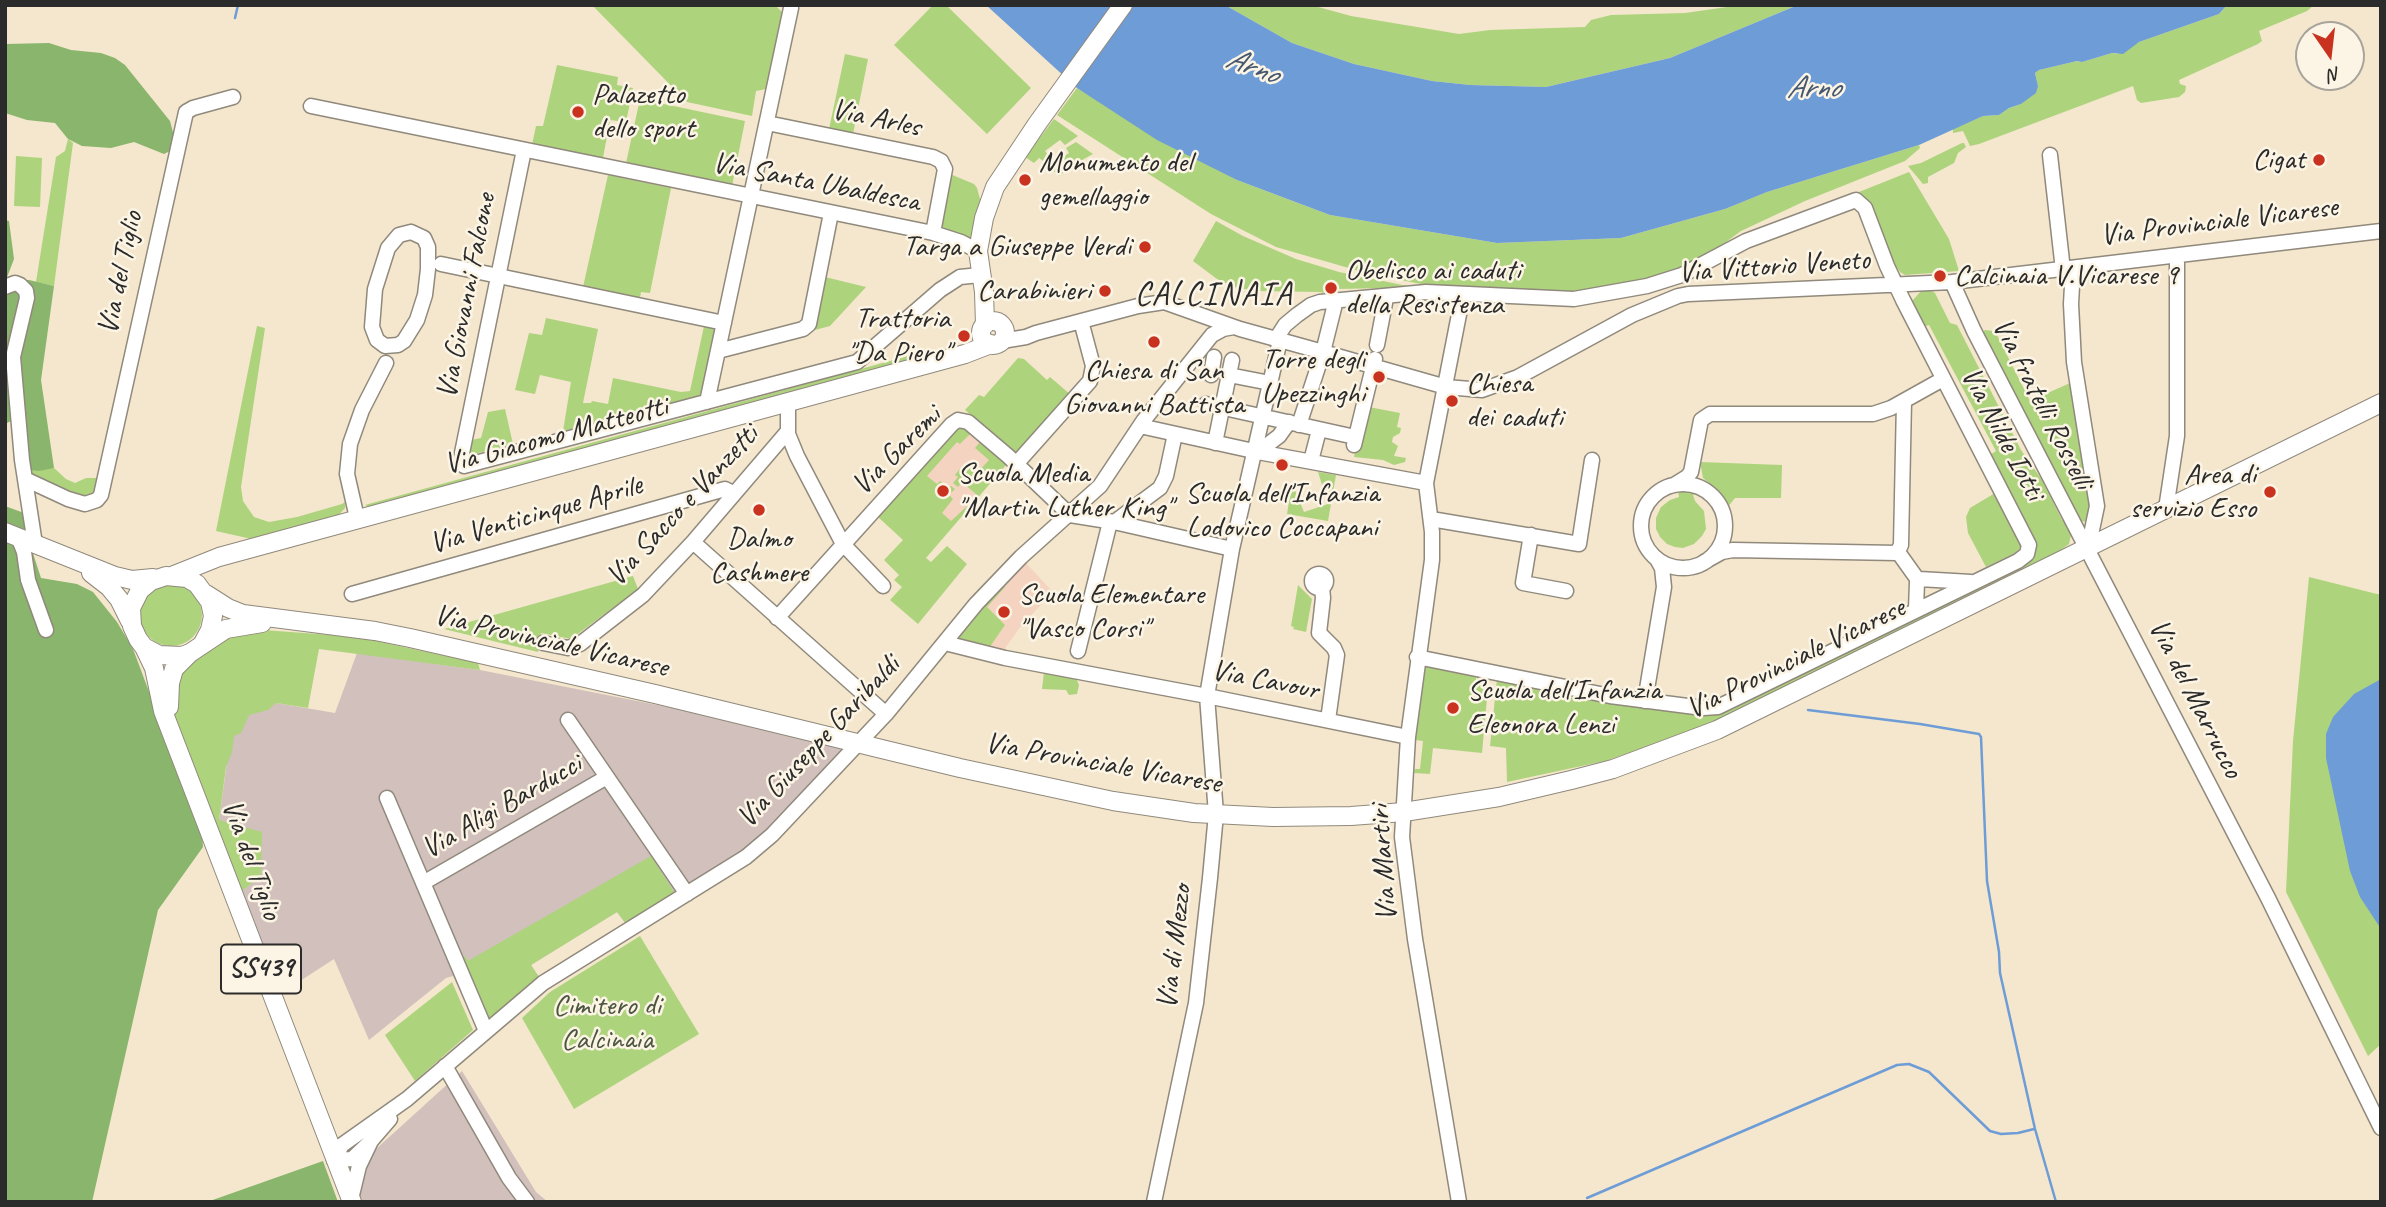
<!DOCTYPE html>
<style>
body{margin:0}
#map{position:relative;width:2386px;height:1207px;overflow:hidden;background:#f4e7cd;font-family:Caveat,sans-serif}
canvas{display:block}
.frame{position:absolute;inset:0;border:7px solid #2b2b2b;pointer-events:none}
.north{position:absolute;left:2295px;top:21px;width:70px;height:70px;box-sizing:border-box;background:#fcf5e5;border:2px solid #a8a49b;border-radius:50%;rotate:166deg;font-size:19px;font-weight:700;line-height:28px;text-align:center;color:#2b2b2b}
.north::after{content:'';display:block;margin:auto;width:24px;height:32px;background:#c8321e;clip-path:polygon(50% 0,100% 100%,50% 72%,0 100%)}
</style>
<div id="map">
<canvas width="2386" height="1207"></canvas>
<div class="frame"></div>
<div class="north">N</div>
</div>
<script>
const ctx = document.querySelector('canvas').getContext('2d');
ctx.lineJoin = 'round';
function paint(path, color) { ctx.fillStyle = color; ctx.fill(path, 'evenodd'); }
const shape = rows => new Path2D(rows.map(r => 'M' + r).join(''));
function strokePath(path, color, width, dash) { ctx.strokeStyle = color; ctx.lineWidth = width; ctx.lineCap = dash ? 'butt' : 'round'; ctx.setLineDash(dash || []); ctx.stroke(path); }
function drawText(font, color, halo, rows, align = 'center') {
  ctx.font = font + ' Caveat,sans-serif'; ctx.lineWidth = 5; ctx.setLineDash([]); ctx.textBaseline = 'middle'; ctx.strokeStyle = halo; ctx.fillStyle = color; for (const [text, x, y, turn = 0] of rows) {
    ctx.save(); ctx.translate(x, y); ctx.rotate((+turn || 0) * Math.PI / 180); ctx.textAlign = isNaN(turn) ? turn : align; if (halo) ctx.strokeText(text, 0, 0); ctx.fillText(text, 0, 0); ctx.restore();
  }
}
const built = shape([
 [962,428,1006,465,925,558,878,517,957,429],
 [1024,561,1053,592,1021,626,1003,651,955,639]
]);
const industrial = shape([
 [357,653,480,670,855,744,767,832,742,854,626,924,617,912,531,965,539,977,478,1030,453,976,446,978,369,1040,334,959,277,996,239,892,261,877,219,820,236,696,335,713],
 [462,1071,536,1192,548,1202,358,1202,355,1191,376,1149]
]);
const green = shape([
 [592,5,775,5,782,12,766,89,756,91,752,116,687,102],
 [933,5,946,5,1031,88,987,134,894,45],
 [1225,5,1311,5,1351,16,1459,34,1490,30,1585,27,1591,20,1611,15,1685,13,1741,5,1798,5,1670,58,1546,87,1470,85,1432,81,1354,64,1292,43],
 [2227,5,2314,5,2307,11,2259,31,2262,41,2258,44,2179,80,2180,84,2186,86,2185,92,2179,97,2141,103,2137,100,2133,86,1979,144,1970,146,1963,131,1953,133,1953,129,1983,116,1999,115,2009,108,2021,104,2038,86,2035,73,2039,70,2077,61,2082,62,2112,53,2117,54,2139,42,2219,14],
 [845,54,868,59,853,134,829,129],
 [557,65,618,77,617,85,633,88,626,122,610,120,603,158,532,145,536,126,543,126],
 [1077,88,1237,180,1330,215,1497,243,1621,238,1725,209,1767,192,1919,145,1920,148,1905,161,1805,201,1741,231,1696,264,1664,277,1573,294,1436,287,1366,273,1276,247,1211,214,1057,115],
 [640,99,745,121,732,186,626,163],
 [1054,119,1078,136,1065,145,1060,140,1045,151,1049,156,1043,161,1039,158,1034,163,1025,157],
 [68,139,73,143,54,286,36,282,56,157,65,151],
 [1076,142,1093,154,1073,165,1059,176,1046,163,1050,159,1054,163,1069,153,1066,148],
 [1962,143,1964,143,1966,147,1958,153,1954,163,1928,177,1928,183,1923,184,1908,166,1921,163],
 [16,156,42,158,40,207,14,206],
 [1909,172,1949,239,1959,271,1905,275,1900,272,1888,255,1859,192],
 [950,174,974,184,977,188,983,210,977,240,941,229],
 [608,175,671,188,650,293,641,292,640,298,583,287],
 [1216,221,1243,236,1296,259,1339,272,1422,289,1387,293,1385,288,1338,289,1340,296,1320,292,1256,291,1233,287,1217,279,1193,261],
 [825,277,866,287,830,326,815,330],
 [1922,290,1930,290,1935,293,1950,323,1957,325,2021,450,2042,480,2062,520,2067,520,2071,535,2069,544,2058,552,1721,722,1605,761,1507,782,1506,748,1490,746,1497,679,1704,714,2027,560,1990,455,1996,451,1929,325,1923,327,1912,301],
 [546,318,598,329,583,403,591,403,592,401,608,404,613,378,681,392,690,391,704,326,718,329,704,396,563,431,571,382,540,375,535,394,515,390,529,333,542,335],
 [257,326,265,328,241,487,243,501,254,517,269,522,297,517,342,504,345,502,345,508,337,517,256,540,216,531],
 [1985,330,1993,331,1997,335,2030,401,2070,383,2093,507,2088,522,2079,521,1982,332],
 [919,353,921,359,372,509,365,505],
 [1018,358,1024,359,1047,380,1050,377,1071,395,1016,455,965,410,979,395,984,397],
 [1364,406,1400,413,1397,427,1401,428,1400,433,1393,437,1392,442,1398,446,1394,456,1406,458,1405,462,1394,465,1383,460,1354,457,1355,451,1358,451],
 [505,409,513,444,471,455,468,451,471,440,481,438,488,412],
 [962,428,972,435,969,435,960,444,957,442,927,476,937,484,940,481,948,488,951,486,955,489,949,495,953,499,942,513,951,521,978,496,962,482,958,487,953,483,958,477,955,475,963,465,966,468,968,466,977,473,989,460,975,448,980,442,1006,465,926,558,931,562,947,546,967,564,918,624,890,600,902,587,894,580,899,575,884,560,903,540,878,517,957,429],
 [1700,462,1782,465,1781,498,1735,498,1727,508,1717,490,1703,478],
 [54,468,66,479,75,483,86,478,97,478,96,488,90,495,82,497,34,477,30,470],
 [1318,472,1336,475,1328,521,1287,514,1292,483,1304,512,1328,504],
 [1687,487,1694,489,1696,493,1693,495,1695,501,1704,511,1706,529,1702,536,1694,544,1683,548,1675,547,1667,544,1660,537,1656,529,1656,518,1661,507,1670,500,1679,497,1678,491],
 [1995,493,2020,543,2020,548,2015,553,1986,567,1968,533,1966,517,1970,508],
 [633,576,638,589,571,639,541,633,538,652,444,629],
 [2309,577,2381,595,2381,1044,2368,1056,2286,892,2293,741],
 '140 615a31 31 0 1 1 62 0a31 31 0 1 1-62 0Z',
 [1001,584,1005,587,987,607,1005,625,989,648,955,639],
 [1298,585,1312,599,1306,632,1293,629,1294,627,1291,626],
 [250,629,345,636,371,640,478,663,480,670,319,649,308,708,276,703,268,710,249,715,241,733,234,736,232,752,226,767,219,820,262,832,261,877,240,892,181,735,174,714,174,696,180,669,213,641],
 [1426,665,1476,673,1476,687,1478,674,1489,676,1482,753,1433,748,1430,774,1414,773,1415,769,1420,769,1423,741,1415,740],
 [1044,672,1076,678,1079,685,1077,694,1069,695,1066,690,1042,689],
 [651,856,676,895,626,924,617,912,531,965,539,977,488,1021,461,958,465,956,468,961,473,958],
 [640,936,699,1034,574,1109,522,1018,550,992],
 [452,982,473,1030,415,1081,385,1035]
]);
const forest = shape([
 [49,43,71,50,101,53,115,58,125,65,170,121,175,140,172,150,164,154,134,142,111,148,82,146,68,139,55,123,27,120,5,113,5,44],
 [5,220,9,221,14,259,6,280,29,280,54,286,41,380,54,468,39,471,30,470,26,414,5,424],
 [5,506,24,513,27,535,41,578,77,584,93,592,117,622,133,649,151,697,171,737,201,820,203,847,158,910,92,1202,5,1202],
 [323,1161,338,1202,207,1202]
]);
const water = shape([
 [986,5,1225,5,1292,43,1354,64,1432,81,1470,85,1546,87,1670,58,1798,5,2227,5,2219,14,2139,42,2123,54,2112,53,2082,62,2077,61,2039,70,2035,73,2038,86,2036,93,2021,104,2009,108,1999,115,1983,116,1919,145,1767,192,1725,209,1621,238,1497,243,1330,215,1237,180,1157,140,1077,88],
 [2381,679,2381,929,2360,897,2350,871,2326,758,2326,734,2333,717,2354,694]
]);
const stream = shape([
 [235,18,238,5],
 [1808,710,1920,724,1979,734,1981,737,1987,881,1999,952,2000,973,2035,1129,2056,1202],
 [1587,1198,1897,1065,1909,1064,1929,1072,1990,1131,2001,1134,2018,1133,2034,1129]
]);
const minor = shape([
 [311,106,933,233,961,242,978,251],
 [767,123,933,157,941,161,945,169,933,233],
 [524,150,462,453,461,462,464,466,857,362,940,290,960,277,980,275],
 [2050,155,2063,270],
 [411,232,424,238,428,247,428,269,425,295,417,320,404,341,398,345,385,346,377,340,372,327,375,289,388,248,399,235,411,232],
 [441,264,724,323],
 [2073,268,2071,304,2074,362,2097,506,2088,549],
 [1952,282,1974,331,2268,898,2381,1128],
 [5,287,15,283,20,285,26,291,27,298,13,357,22,460,35,544],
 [1276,339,1285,325,1297,315,1311,305,1320,302,1426,292,1574,299,1647,286,1682,275,1746,241,1856,200,1865,208,1887,266,1903,300,2029,545,2027,554,2018,561,1718,707,1703,708,1610,696,1417,657],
 [1002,341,1026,337,1036,333,1138,306,1164,302,1240,329,1323,352,1446,387,1482,390,1518,377,1632,315,1678,296,1688,294,1952,282,2381,231],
 [1377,345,1386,298],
 [718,351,803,329,809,324,831,213],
 [1211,375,1214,357],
 [1229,375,1270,383],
 [788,401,788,434,797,456,843,544,883,586],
 [707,402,791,8],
 [1206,404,1355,437],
 [1299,425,1323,352,1336,300],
 [1140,426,1258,452,1426,483],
 [1215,443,1232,360],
 [1354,445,1375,359],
 [1258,452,1279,436,1289,422],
 [1311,461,1319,430],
 [1017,463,1090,381,1093,366,1081,321],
 [25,479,68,499,85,504,97,500,101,495,186,112,193,108,233,97],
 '1641 526a42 42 0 1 1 84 0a42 42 0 1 1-84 0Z',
 [1674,485,1687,477,1691,472,1701,420,1710,414,1873,414,1891,408,1943,379],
 [2166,509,2177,436,2177,256],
 [357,518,347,474,350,444,362,410,386,363],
 [1431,519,1579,544,1592,460],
 [1531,535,1523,583,1566,591],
 [18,537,24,552,28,580,46,630],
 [693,542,886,714],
 [1898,552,1918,580],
 [1704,562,1722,552,1733,550,1897,553,1901,545,1904,401],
 '1312 581a7 7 0 1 1 14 0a7 7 0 1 1-14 0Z',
 [1322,587,1323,598,1319,633,1334,648,1337,655,1328,720],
 [352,594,725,489,733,493],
 [1916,609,1917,582,1919,579,1971,582],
 [777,618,952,424,958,420,968,422,1008,456,1070,515,1114,522,1232,549],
 [543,643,568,648,580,644,643,595,693,542,788,431],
 [945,643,1005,658,1207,696,1408,737],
 [1078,651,1109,526,1160,488,1166,476,1175,434],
 [1645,701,1664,587,1662,568,1657,559],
 [568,720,687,894],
 [387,798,486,1031],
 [423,883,607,777],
 [445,1066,509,1178,527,1202],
 [371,1141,352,1159,334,1160,342,1145,407,1099,543,983,746,857,772,835,886,714,976,604,1021,557,1100,486,1144,420,1212,335,1223,329,1234,327],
 [351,1199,359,1166,371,1141,390,1119],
 [1154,1202,1196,1003,1210,878,1216,814,1207,696,1232,549,1280,340],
 [1459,1202,1415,939,1402,837,1408,737,1432,560,1432,532,1426,483,1463,294]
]);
const major = shape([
 '981 333a12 12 0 1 1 24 0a12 12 0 1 1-24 0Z',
 [985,325,984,292,978,251,984,218,995,187,1037,124,1123,5],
 [5,532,115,576,132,580,153,578],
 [91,573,109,587,119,599,130,621],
 [174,575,219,557,965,354,991,344],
 [206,594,228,608,243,614,375,631,410,638,655,694,960,768,1113,801,1194,813,1273,817,1351,816,1404,812,1499,797,1571,780,1613,769,1717,730,2381,403],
 [203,643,210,630,213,616,210,602,197,584,187,578,166,576,151,581,140,590,131,608,132,626,138,639,144,647,159,655,182,656,190,653,226,629,262,623],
 [144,647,154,668,163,711,352,1202],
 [169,707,170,683,174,669,189,654]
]);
const markers = [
 [578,112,7,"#c8321e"],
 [2319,160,7,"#c8321e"],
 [1025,180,7,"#c8321e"],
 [1145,247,7,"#c8321e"],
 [1940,276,7,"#c8321e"],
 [1331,288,7,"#c8321e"],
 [1105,291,7,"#c8321e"],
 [964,336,7,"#c8321e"],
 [1154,342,7,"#c8321e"],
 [1379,377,7,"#c8321e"],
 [1452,401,7,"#c8321e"],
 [1282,465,7,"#c8321e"],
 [943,491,7,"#c8321e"],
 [2270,492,7,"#c8321e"],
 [759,510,7,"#c8321e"],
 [1004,612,7,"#c8321e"],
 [1453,708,7,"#c8321e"]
];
const shields = [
 [261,969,80]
];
const shieldNames = [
 ["SS439",261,969]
];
const poiNames = [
 ["Palazetto",592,95],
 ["dello sport",592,129],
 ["Cigat",2305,160,"right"],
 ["Monumento del",1039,163],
 ["gemellaggio",1039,197],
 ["Targa a Giuseppe Verdi",1131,247,"right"],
 ["Obelisco ai caduti",1345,271],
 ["della Resistenza",1345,305],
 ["Calcinaia V.Vicarese 9",1954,276],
 ["Carabinieri",1091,291,"right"],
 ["Trattoria",950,319,"right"],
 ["\"Da Piero\"",950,353,"right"],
 ["Torre degli",1365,360,"right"],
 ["Upezzinghi",1365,394,"right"],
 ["Chiesa di San",1154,371,"center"],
 ["Giovanni Battista",1154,405,"center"],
 ["Chiesa",1466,384],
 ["dei caduti",1466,418],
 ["Scuola Media",957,474],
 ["\"Martin Luther King\"",957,508],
 ["Area di",2256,475,"right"],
 ["servizio Esso",2256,509,"right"],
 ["Scuola dell'Infanzia",1282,494,"center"],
 ["Lodovico Coccapani",1282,528,"center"],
 ["Dalmo",759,539,"center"],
 ["Cashmere",759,573,"center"],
 ["Scuola Elementare",1018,595],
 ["\"Vasco Corsi\"",1018,629],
 ["Scuola dell'Infanzia",1467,691],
 ["Eleonora Lenzi",1467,725]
];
const streetNames = [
 ["Via Arles",876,119,12],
 ["Via Santa Ubaldesca",816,183,11],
 ["Via Provinciale Vicarese",2219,222,-7],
 ["Via Vittorio Veneto",1774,267,-4],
 ["Via del Tiglio",121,273,-78],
 ["Via Giovanni Falcone",467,296,-79],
 ["Via fratelli Rosselli",2042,404,63],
 ["Via Nilde Iotti",2002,434,62],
 ["Via Giacomo Matteotti",556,436,-15],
 ["Via Garemi",897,451,-45],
 ["Via Sacco e Vanzetti",683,506,-47],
 ["Via Venticinque Aprile",536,515,-16],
 ["Via Provinciale Vicarese",551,642,13],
 ["Via Provinciale Vicarese",1796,659,-26],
 ["Via Cavour",1265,681,11],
 ["Via del Marrucco",2195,699,63],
 ["Via Giuseppe Garibaldi",819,742,-47],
 ["Via Provinciale Vicarese",1103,764,10],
 ["Via Aligi Barducci",502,807,-30],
 ["Via del Tiglio",251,860,70],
 ["Via Martiri",1384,863,-94],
 ["Via di Mezzo",1175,947,-83]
];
const parkNames = [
 ["Cimitero di",607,1006],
 ["Calcinaia",607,1040]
];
const waterNames = [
 ["Arno",1252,67,20],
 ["Arno",1813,89]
];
const quarterNames = [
 ["CALCINAIA",1214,295]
];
paint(built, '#f5d3c1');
paint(industrial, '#d1c0bc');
paint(green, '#aed37d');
paint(forest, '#8ab56c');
paint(water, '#6e9cd6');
strokePath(stream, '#6e9cd6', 2.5);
strokePath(minor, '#90897c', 17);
strokePath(major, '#90897c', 20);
strokePath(minor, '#fff', 14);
strokePath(major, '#fff', 18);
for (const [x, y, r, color] of markers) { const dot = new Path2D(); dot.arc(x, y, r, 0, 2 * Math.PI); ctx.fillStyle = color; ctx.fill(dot); strokePath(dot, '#fcf5e5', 2.5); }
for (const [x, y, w] of shields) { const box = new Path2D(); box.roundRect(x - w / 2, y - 24.5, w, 49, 5); ctx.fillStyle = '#fcf5e5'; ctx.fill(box); strokePath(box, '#2b2b2b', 2); }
drawText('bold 28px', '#2b2b2b', null, shieldNames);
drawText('30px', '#2b2b2b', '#fcf5e5', poiNames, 'left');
drawText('30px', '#2b2b2b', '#fcf5e5', streetNames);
drawText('30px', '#4c5540', '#fcf5e5', parkNames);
drawText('italic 32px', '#46586f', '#fcf5e5', waterNames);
ctx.letterSpacing = '2px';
drawText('33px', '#2b2b2b', '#fcf5e5', quarterNames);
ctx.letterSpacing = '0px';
</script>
